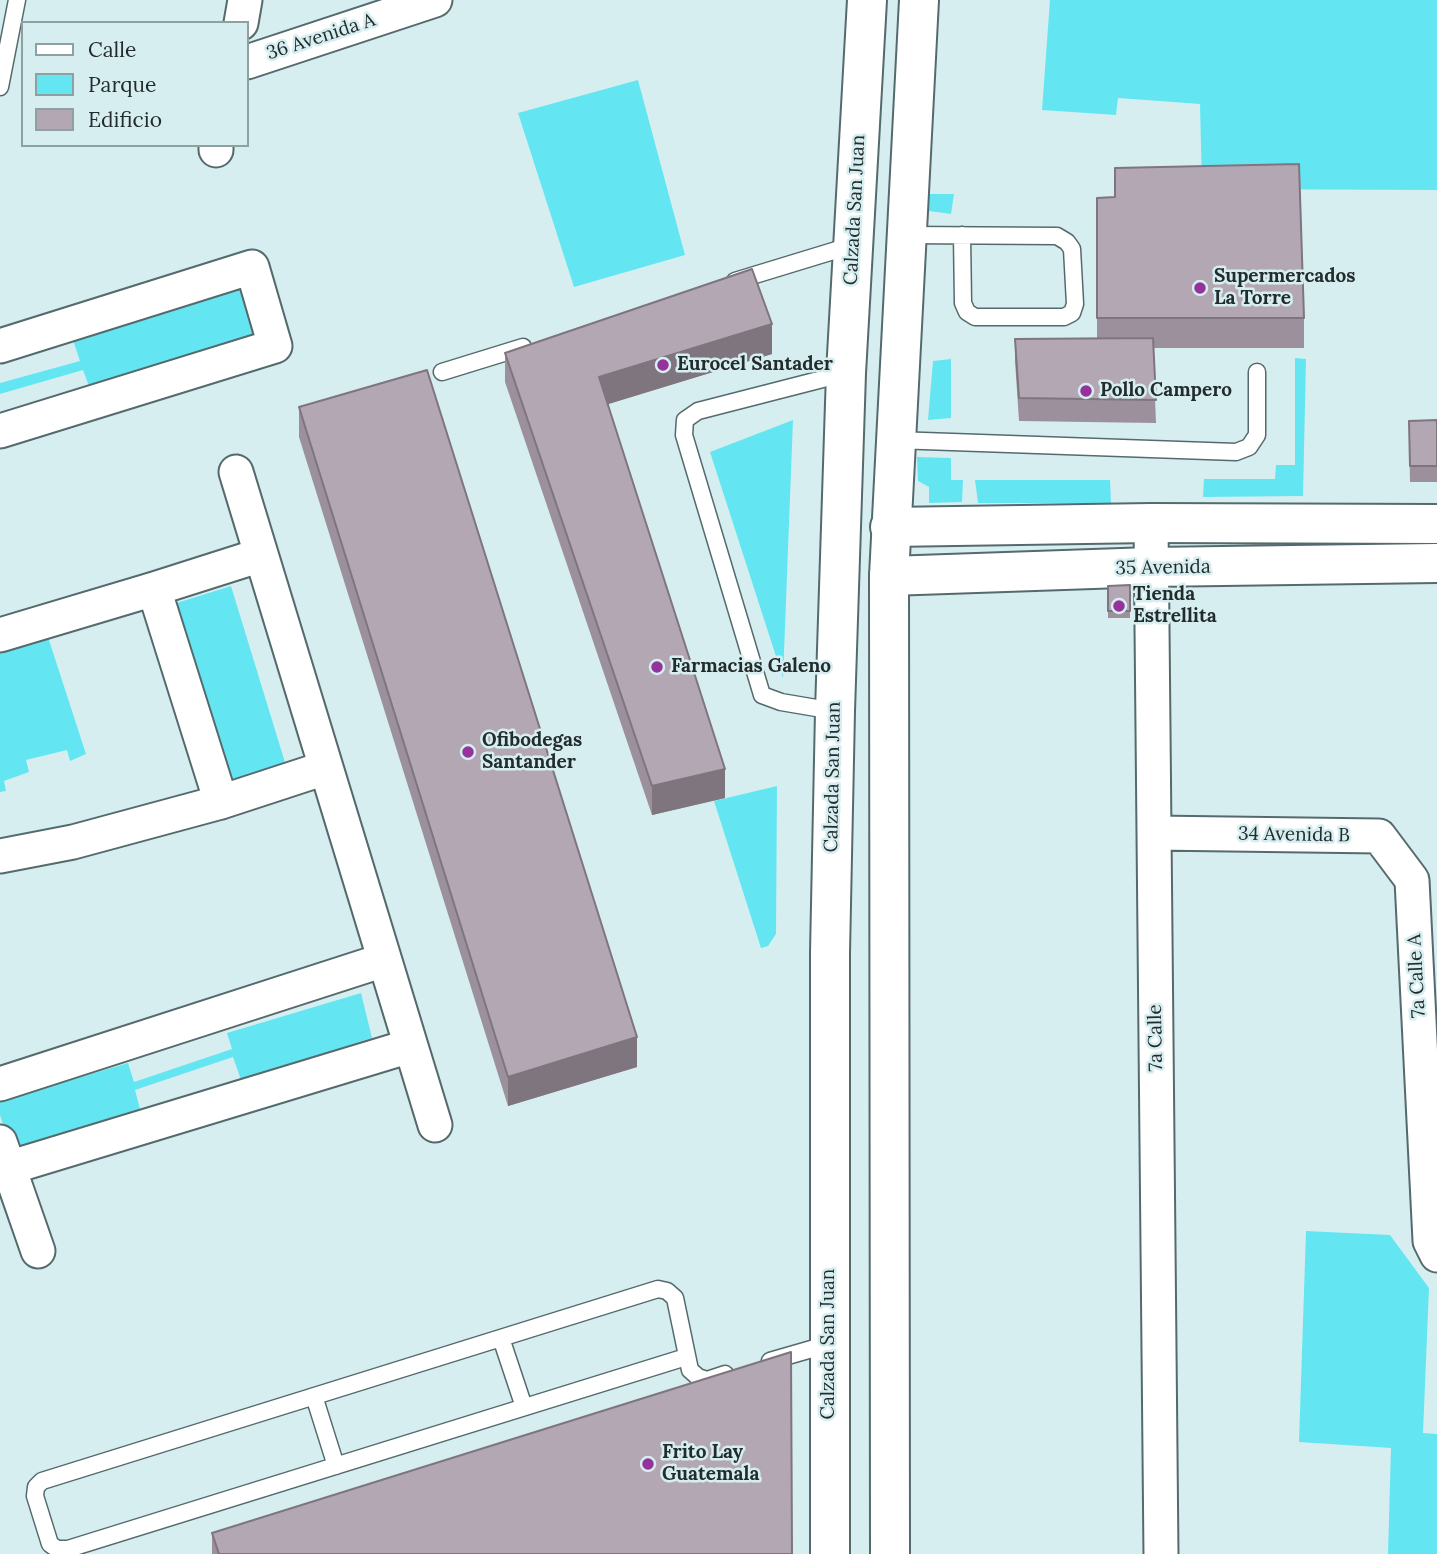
<!DOCTYPE html>
<style>
body{margin:0}
#map{position:relative;width:1437px;height:1554px;overflow:hidden;background:#d7eef0;font-family:Lora,serif}
canvas{display:block}
.legend{position:absolute;left:21px;top:21px;width:228px;height:126px;box-sizing:border-box;background:#d7eef0;border:2px solid #8fa0a2;margin:0;padding:9px 12px;list-style:none;font-size:21px;color:#232c2d}
.legend li{display:flex;align-items:center;gap:14px;height:35px}
.legend b{width:35px;border:2px solid #8fa0a2}
</style>
<div id="map">
<canvas width="1437" height="1554"></canvas>
<ul class="legend">
<li><b style="height:9px;background:#fff"></b>Calle</li>
<li><b style="height:19px;background:#64e6f2"></b>Parque</li>
<li><b style="height:19px;background:#b4a7b4"></b>Edificio</li>
</ul>
</div>
<script>
const ctx = document.querySelector('canvas').getContext('2d');
ctx.lineJoin = 'round';
function paint(path, color) { ctx.fillStyle = color; ctx.fill(path, 'evenodd'); }
const shape = rows => new Path2D(rows.map(r => 'M' + r).join(''));
function strokePath(path, color, width, dash) { ctx.strokeStyle = color; ctx.lineWidth = width; ctx.lineCap = dash ? 'butt' : 'round'; ctx.setLineDash(dash || []); ctx.stroke(path); }
function drawText(font, color, halo, rows, align = 'center') {
  ctx.font = font + ' Lora,serif'; ctx.lineWidth = 5; ctx.setLineDash([]); ctx.textBaseline = 'middle'; ctx.strokeStyle = halo; ctx.fillStyle = color; for (const [text, x, y, turn = 0] of rows) {
    ctx.save(); ctx.translate(x, y); ctx.rotate((+turn || 0) * Math.PI / 180); ctx.textAlign = isNaN(turn) ? turn : align; if (halo) ctx.strokeText(text, 0, 0); ctx.fillText(text, 0, 0); ctx.restore();
  }
}
const green = shape([
 [1050,0,1437,0,1437,190,1202,189,1200,104,1118,98,1116,115,1042,110],
 [638,80,685,255,574,287,518,113],
 [923,194,954,194,951,214,922,210],
 [242,288,255,334,90,389,83,370,0,394,0,383,80,361,73,340],
 [1295,358,1306,359,1303,496,1203,497,1204,479,1275,479,1276,465,1295,465],
 [951,359,951,418,928,420,933,361],
 [793,420,783,678,710,452],
 [917,457,951,458,951,480,963,480,962,502,929,503,929,487,918,481],
 [975,480,1110,480,1111,503,978,503],
 [231,586,287,769,228,788,170,605],
 [48,637,86,754,70,761,67,750,26,760,29,772,4,781,6,791,0,792,0,653],
 [777,786,776,934,768,946,761,948,714,801],
 [361,993,372,1038,241,1080,233,1057,135,1090,140,1109,11,1149,0,1115,0,1101,128,1063,134,1082,232,1049,227,1033],
 [1306,1231,1390,1235,1429,1288,1423,1433,1437,1434,1437,1554,1388,1554,1391,1448,1299,1442]
]);
const service = shape([
 [0,87,17,0],
 [906,235,1057,236,1067,242,1072,249,1075,304,1072,313,1064,317,975,317,967,312,963,303,962,235],
 [735,281,853,245],
 [442,372,523,347],
 [895,440,1236,452,1249,447,1257,435,1257,372],
 [834,711,781,702,762,695,684,435,685,420,698,411,846,373],
 [501,1338,524,1407],
 [686,1357,68,1549,57,1549,50,1544,35,1496,36,1487,42,1481,658,1289,667,1291,675,1298,690,1370,698,1377,707,1380,725,1374],
 [770,1361,829,1344],
 [314,1396,336,1466]
]);
const minor = shape([
 [241,23,245,0],
 [247,62,435,0],
 [216,150,216,145],
 [0,346,252,267,275,346,0,431],
 [236,472,435,1125],
 [1151,523,1161,1554],
 [154,589,221,802],
 [0,635,154,589,261,555],
 [1154,833,1379,836,1412,880,1430,1241,1437,1255],
 [0,856,73,842,221,802,325,768],
 [0,1084,384,960],
 [0,1142,38,1251],
 [8,1168,410,1046]
]);
const tertiary = shape([
 [890,527,1151,523,1437,524],
 [889,576,1151,567,1437,563]
]);
const primary = shape([
 [830,1554,830,953,835,711,846,373,867,0],
 [890,1554,889,576,919,0]
]);
const wall = shape([
 [1097,198,1304,318,1304,348,1153,348,1156,423,1019,421,1015,361,1015,339,1097,339],
 [505,353,772,354,607,404,725,798,652,815,505,382],
 [299,407,637,1067,508,1106,299,437],
 [1437,420,1437,482,1410,482,1409,421],
 [1130,585,1130,618,1108,618,1108,586],
 [212,1533,792,1554,212,1554]
]);
const shadedWall = shape([
 [772,324,772,354,599,407,599,377],
 [725,769,725,798,652,815,652,786],
 [637,1037,637,1067,508,1106,508,1077]
]);
const building = shape([
 [1299,164,1304,318,1097,318,1097,198,1115,197,1115,168,1299,164],
 [752,269,772,324,599,377,725,769,652,786,505,353,752,269],
 [1153,338,1156,400,1019,398,1015,339,1153,338],
 [427,370,637,1037,508,1077,299,407,427,370],
 [1437,420,1437,466,1410,466,1409,421,1437,420],
 [1130,585,1130,611,1108,611,1108,586,1130,585],
 [791,1352,792,1554,219,1554,212,1533,791,1352]
]);
const markers = [
 [1200,288,7,"#94339b"],
 [663,365,7,"#94339b"],
 [1086,391,7,"#94339b"],
 [1119,606,7,"#94339b"],
 [657,667,7,"#94339b"],
 [468,752,7,"#94339b"],
 [648,1464,7,"#94339b"]
];
const streetNames = [
 ["36 Avenida A",321,37,-18],
 ["Calzada San Juan",855,210,-87],
 ["35 Avenida",1163,568,-1],
 ["Calzada San Juan",833,777,-89],
 ["34 Avenida B",1294,835,1],
 ["7a Calle A",1417,976,-93],
 ["7a Calle",1156,1038,-91],
 ["Calzada San Juan",829,1344,-90]
];
const poiNames = [
 ["Supermercados",1214,277],
 ["La Torre",1214,299],
 ["Eurocel Santader",677,365],
 ["Pollo Campero",1100,391],
 ["Tienda",1133,595],
 ["Estrellita",1133,617],
 ["Farmacias Galeno",671,667],
 ["Ofibodegas",482,741],
 ["Santander",482,763],
 ["Frito Lay",662,1453],
 ["Guatemala",662,1475]
];
paint(green, '#64e6f2');
strokePath(service, '#556a6c', 19);
strokePath(minor, '#556a6c', 37);
strokePath(tertiary, '#556a6c', 42);
strokePath(primary, '#556a6c', 42);
strokePath(service, '#fff', 16);
strokePath(minor, '#fff', 33);
strokePath(tertiary, '#fff', 38);
strokePath(primary, '#fff', 38);
paint(wall, '#9b909b');
paint(shadedWall, '#7e757e');
paint(building, '#b4a7b4');
strokePath(building, '#7e757e', 2);
for (const [x, y, r, color] of markers) { const dot = new Path2D(); dot.arc(x, y, r, 0, 2 * Math.PI); ctx.fillStyle = color; ctx.fill(dot); strokePath(dot, '#d7eef0', 2.5); }
drawText('19px', '#232c2d', '#d7eef0', streetNames);
drawText('bold 19px', '#232c2d', '#d7eef0', poiNames, 'left');
</script>
